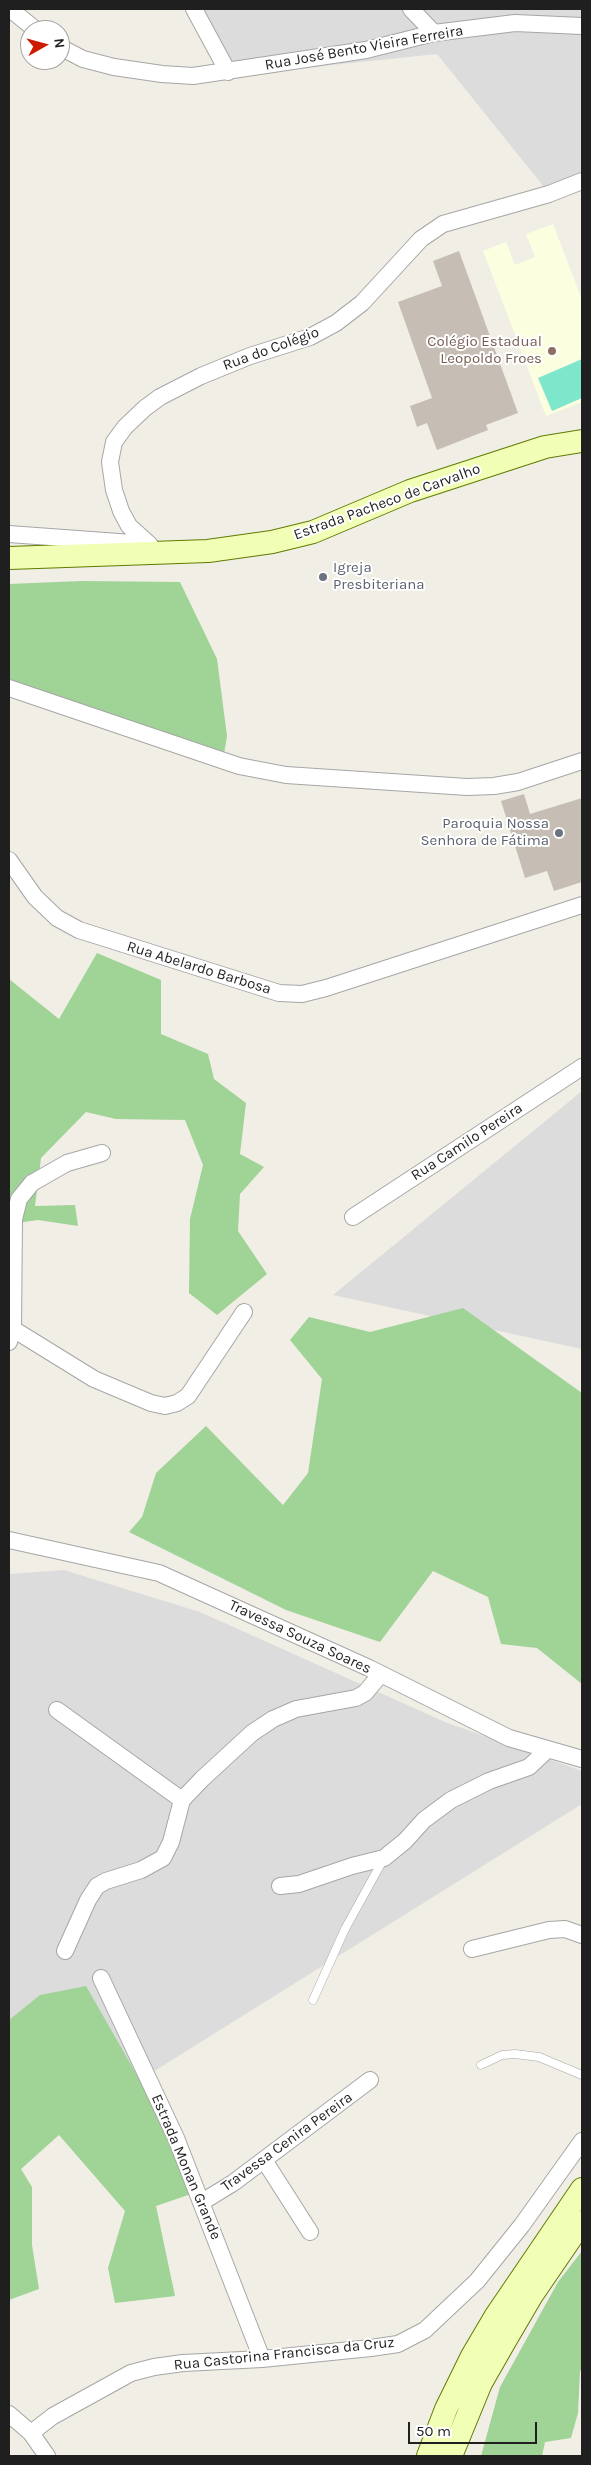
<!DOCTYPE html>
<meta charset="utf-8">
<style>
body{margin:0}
#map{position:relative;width:591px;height:2465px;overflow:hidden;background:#f1eee5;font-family:Karla,sans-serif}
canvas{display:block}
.frame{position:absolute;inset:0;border:10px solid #1f1f1f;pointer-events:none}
.north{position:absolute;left:20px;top:20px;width:50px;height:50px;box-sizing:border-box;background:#fff;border:1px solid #a5a5a5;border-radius:50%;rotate:83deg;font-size:14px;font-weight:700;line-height:20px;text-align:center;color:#1f1f1f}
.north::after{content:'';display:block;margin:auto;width:18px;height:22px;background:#ce1b00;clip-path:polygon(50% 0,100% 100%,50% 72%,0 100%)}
.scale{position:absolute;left:408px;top:2422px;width:129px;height:22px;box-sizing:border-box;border:2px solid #1f1f1f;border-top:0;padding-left:6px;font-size:15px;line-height:18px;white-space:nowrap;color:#1f1f1f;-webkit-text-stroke:4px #fff;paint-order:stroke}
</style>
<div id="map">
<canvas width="591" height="2465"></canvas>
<div class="frame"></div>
<div class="north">N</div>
<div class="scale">50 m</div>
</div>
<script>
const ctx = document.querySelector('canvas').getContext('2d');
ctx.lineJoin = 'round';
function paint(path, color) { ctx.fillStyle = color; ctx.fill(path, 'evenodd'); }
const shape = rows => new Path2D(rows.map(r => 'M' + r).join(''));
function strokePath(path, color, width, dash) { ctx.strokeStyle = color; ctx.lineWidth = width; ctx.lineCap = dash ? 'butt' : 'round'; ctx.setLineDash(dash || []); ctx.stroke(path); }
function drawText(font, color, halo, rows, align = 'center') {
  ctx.font = font + ' Karla,sans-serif'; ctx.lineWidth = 4; ctx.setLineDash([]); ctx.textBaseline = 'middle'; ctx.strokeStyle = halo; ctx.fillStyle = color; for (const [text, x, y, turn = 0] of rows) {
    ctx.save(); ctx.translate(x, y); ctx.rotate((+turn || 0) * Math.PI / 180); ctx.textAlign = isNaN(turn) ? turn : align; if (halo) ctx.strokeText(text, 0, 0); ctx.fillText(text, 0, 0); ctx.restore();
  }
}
const residential = shape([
 [186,9,582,9,582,182,552,197,437,54,227,76],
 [582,1091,582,1349,333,1295],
 [64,1570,200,1612,445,1722,582,1771,582,1804,140,2080,9,2049,9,1574]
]);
const education = shape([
 [553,224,582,300,582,402,546,416,483,251,506,242,515,265,535,257,526,234]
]);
const forest = shape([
 [81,581,180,582,217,659,227,736,224,754,9,684,9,584],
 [97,953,161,980,161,1034,208,1054,214,1079,246,1103,240,1154,264,1167,240,1194,238,1231,267,1274,217,1315,189,1293,190,1219,203,1165,185,1120,116,1119,86,1112,41,1158,35,1206,75,1205,78,1226,38,1220,9,1224,9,979,59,1019],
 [463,1308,582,1393,582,1684,537,1648,501,1644,488,1597,433,1571,380,1642,286,1610,129,1532,142,1517,156,1473,206,1426,283,1505,308,1473,322,1379,290,1340,309,1317,370,1332],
 [86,1986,150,2098,191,2194,156,2206,175,2296,115,2303,108,2268,125,2211,59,2135,21,2169,32,2187,32,2245,39,2289,9,2300,9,2020,40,1995],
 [582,2251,582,2370,580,2371,578,2413,571,2438,545,2442,542,2456,481,2456,500,2387,558,2282]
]);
const pitch = shape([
 [582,359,582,398,552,411,538,378]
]);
const building = shape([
 [459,251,518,413,486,425,488,430,437,450,427,423,417,427,410,406,432,398,398,302,442,286,433,261],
 [524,794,530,814,582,798,582,882,554,891,547,871,525,878,501,801]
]);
const service = shape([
 [313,2000,345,1929,383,1860],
 [481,2065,502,2055,515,2054,539,2057,582,2075]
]);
const minor = shape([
 [10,9,36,30],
 [194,9,228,72],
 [411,9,434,33],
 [60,47,83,59,114,67,162,74,193,76,366,50,434,33,515,23,582,26],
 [9,534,146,544],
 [150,545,129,526,121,511,114,490,110,462,114,442,125,427,145,408,160,397,201,376,250,356,310,337,336,323,362,303,421,239,443,224,549,194,582,181],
 [9,688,239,766,286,775,467,787,494,786,518,782,582,761],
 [9,860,35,897,57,918,79,930,279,993,302,994,326,988,582,905],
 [353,1217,582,1067],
 [13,1329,94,1379,151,1403,165,1406,177,1403,188,1396,244,1312],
 [9,1342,13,1329,14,1219,19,1199,32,1183,67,1163,102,1153],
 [9,1540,159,1573,369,1668,509,1738,582,1759],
 [57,1710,182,1800,171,1842,163,1858,141,1870,106,1881,97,1886,88,1900,65,1951],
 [182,1800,202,1779,252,1733,273,1719,296,1709,356,1698,365,1693,381,1674],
 [280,1886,299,1884,352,1866,384,1858,405,1841,424,1820,451,1800,489,1781,529,1767,547,1750],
 [472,1949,549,1930,565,1929,582,1935],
 [101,1978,176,2138,262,2359],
 [264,2160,310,2232],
 [202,2202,233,2183,370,2080],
 [9,2414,31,2433,47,2456],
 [31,2433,53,2416,131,2373,154,2367,183,2363,262,2359,371,2348,398,2344,425,2330,477,2281,522,2225,582,2141]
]);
const secondary = shape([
 [9,558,208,551,272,542,313,532,410,491,545,447,582,441],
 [428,2456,446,2409,472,2356,495,2317,582,2189],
 [451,2456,481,2383,505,2341,532,2295,582,2222]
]);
const markers = [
 [552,351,5,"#8d6e63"],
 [323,577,5,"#6b7280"],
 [559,833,5,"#6b7280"]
];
const streetNames = [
 ["Rua José Bento Vieira Ferreira",364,48,-10],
 ["Rua do Colégio",271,349,-20],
 ["Estrada Pacheco de Carvalho",387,502,-20],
 ["Rua Abelardo Barbosa",199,968,17],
 ["Rua Camilo Pereira",467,1142,-33],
 ["Travessa Souza Soares",300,1637,25],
 ["Travessa Cenira Pereira",287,2142,-36],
 ["Estrada Monan Grande",186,2167,67],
 ["Rua Castorina Francisca da Cruz",284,2354,-6]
];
const educationNames = [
 ["Colégio Estadual",542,342],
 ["Leopoldo Froes",542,359]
];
const worshipNames = [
 ["Igreja",333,568],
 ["Presbiteriana",333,585],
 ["Paroquia Nossa",549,824,"right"],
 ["Senhora de Fátima",549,841,"right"]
];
paint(residential, '#dddcdc');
paint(education, '#fbffdf');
paint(forest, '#a0d396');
paint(pitch, '#7de6cb');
paint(building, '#c6beb4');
strokePath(service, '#a6a6a6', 9);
strokePath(minor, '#a6a6a6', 18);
strokePath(secondary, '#5f7c00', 24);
strokePath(service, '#fff', 8);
strokePath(minor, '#fff', 16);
strokePath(secondary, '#f1feb5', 22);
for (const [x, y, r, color] of markers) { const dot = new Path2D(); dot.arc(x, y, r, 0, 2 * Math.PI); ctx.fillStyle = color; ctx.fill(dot); strokePath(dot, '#fff', 2); }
drawText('15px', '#1f1f1f', '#fff', streetNames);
drawText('15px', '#785e54', '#fff', educationNames, 'right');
drawText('15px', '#5b616d', '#fff', worshipNames, 'left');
</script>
